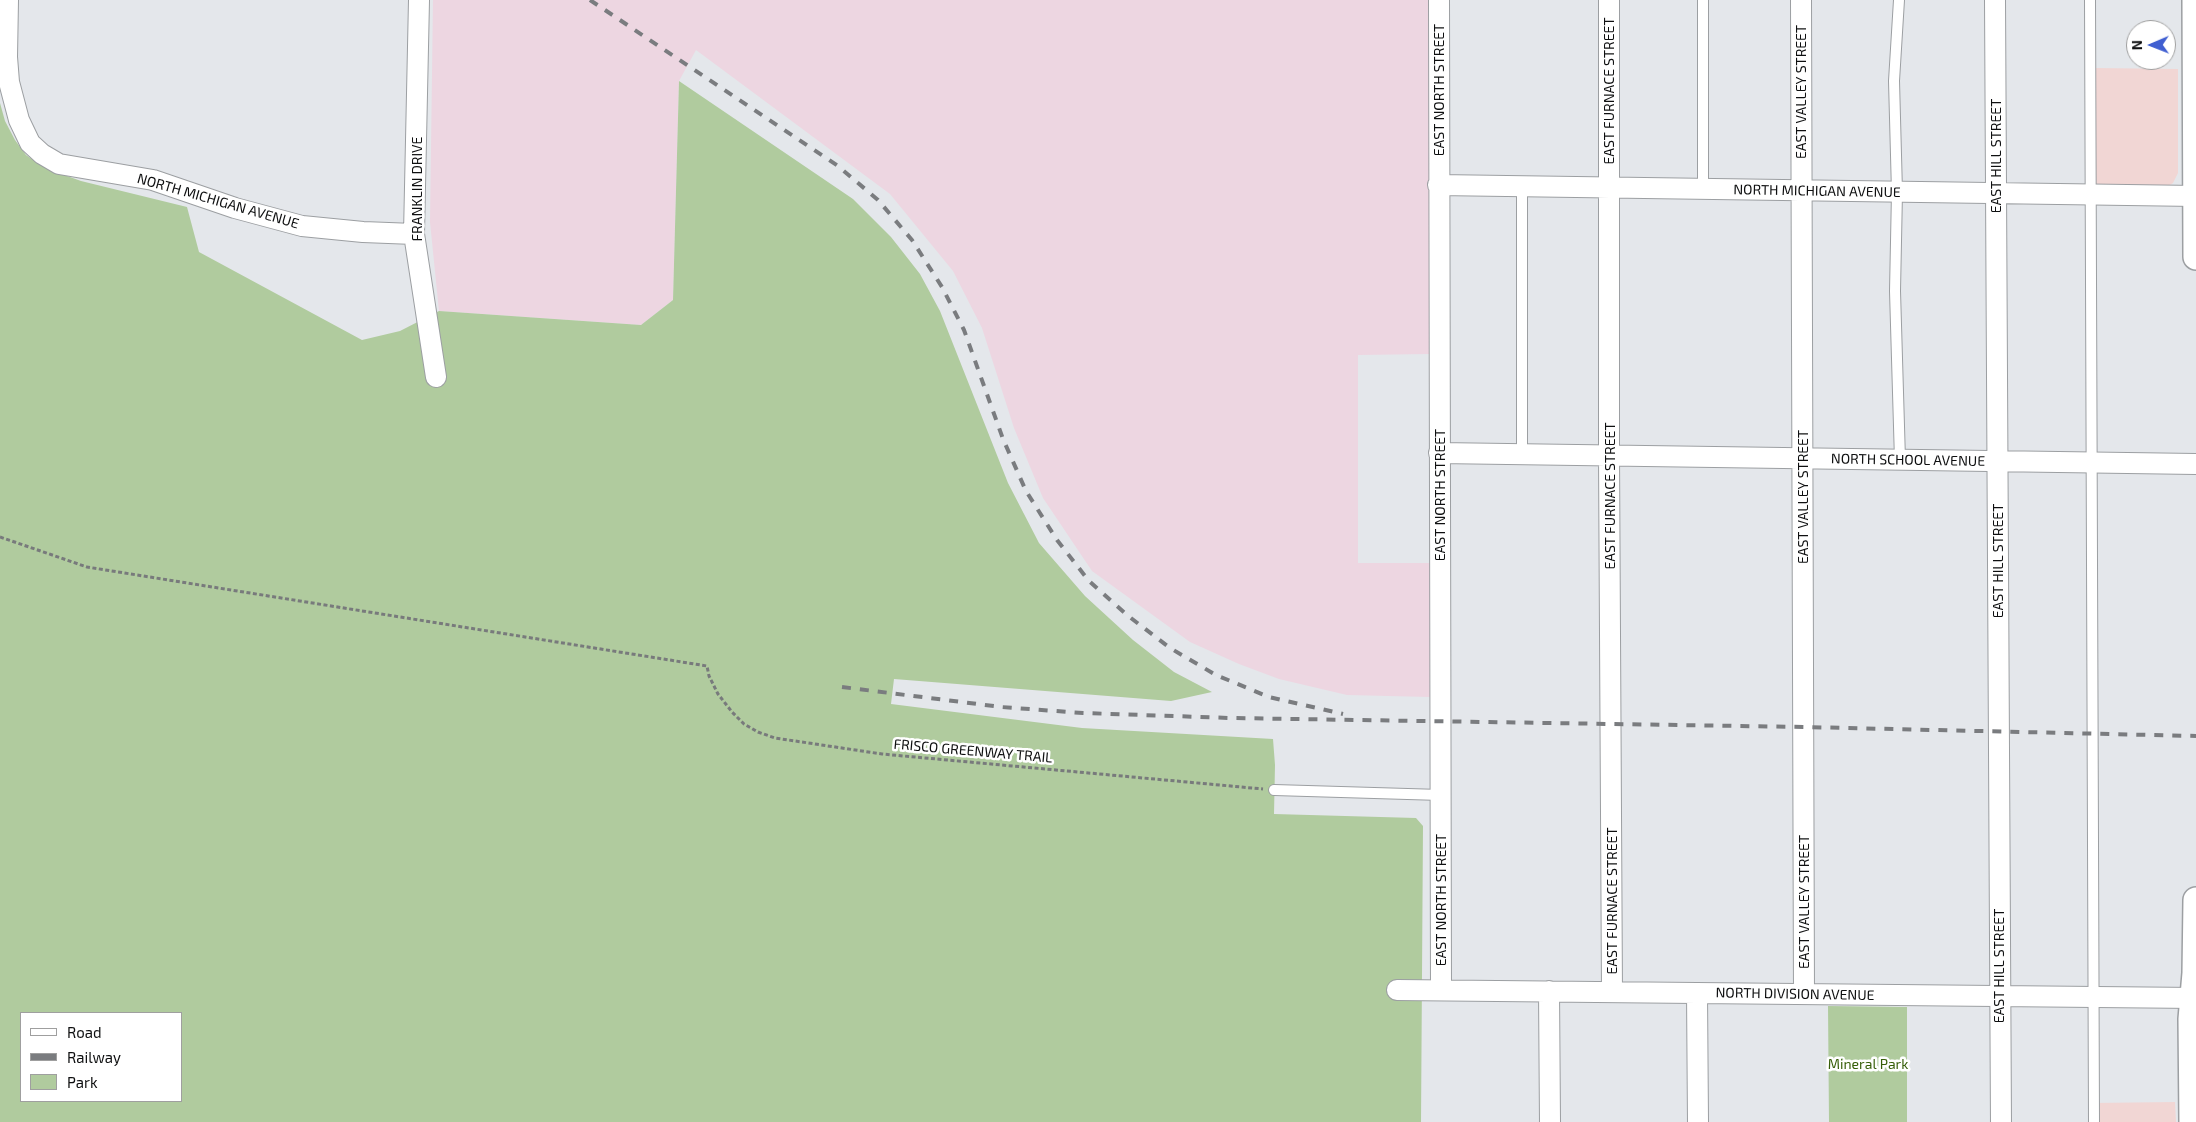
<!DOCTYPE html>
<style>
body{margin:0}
#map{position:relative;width:2196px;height:1122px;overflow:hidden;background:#e4e7eb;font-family:"Exo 2",sans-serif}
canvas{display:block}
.legend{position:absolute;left:20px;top:1012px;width:162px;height:90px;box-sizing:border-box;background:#fff;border:1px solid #9f9f9f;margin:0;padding:6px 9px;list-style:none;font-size:15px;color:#0e0f10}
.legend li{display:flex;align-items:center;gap:10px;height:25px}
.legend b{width:25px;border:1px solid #9f9f9f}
.north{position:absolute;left:2126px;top:20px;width:50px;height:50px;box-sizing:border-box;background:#fff;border:1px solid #9f9f9f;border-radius:50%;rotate:269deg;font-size:14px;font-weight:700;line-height:20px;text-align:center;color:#0e0f10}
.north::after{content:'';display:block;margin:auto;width:18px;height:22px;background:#405fd1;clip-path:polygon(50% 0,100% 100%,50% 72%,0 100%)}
</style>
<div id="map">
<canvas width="2196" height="1122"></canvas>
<ul class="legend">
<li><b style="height:6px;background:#fff"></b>Road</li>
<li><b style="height:6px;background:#7a7c7f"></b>Railway</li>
<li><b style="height:14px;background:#b0cb9e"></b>Park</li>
</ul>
<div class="north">N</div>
</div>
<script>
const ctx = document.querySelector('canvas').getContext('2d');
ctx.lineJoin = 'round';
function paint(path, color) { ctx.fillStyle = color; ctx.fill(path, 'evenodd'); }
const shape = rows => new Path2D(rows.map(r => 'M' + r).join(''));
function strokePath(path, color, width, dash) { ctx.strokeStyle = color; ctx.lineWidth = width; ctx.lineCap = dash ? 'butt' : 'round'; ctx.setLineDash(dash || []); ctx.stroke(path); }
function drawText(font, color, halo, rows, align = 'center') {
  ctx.font = font + ' "Exo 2",sans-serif'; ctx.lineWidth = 5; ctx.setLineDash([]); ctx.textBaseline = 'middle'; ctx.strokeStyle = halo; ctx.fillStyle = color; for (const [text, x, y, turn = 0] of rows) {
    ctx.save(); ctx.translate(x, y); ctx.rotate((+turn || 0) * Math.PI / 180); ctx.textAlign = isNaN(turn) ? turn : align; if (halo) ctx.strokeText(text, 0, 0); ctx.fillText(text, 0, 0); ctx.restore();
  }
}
const commercial = shape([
 [2095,68,2178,69,2178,173,2173,183,2168,186,2096,186],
 [2175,1102,2176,1122,2091,1122,2091,1103]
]);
const industrial = shape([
 [433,0,1429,0,1430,354,1358,355,1358,563,1430,563,1430,697,1347,695,1279,679,1239,664,1190,642,1092,571,1043,498,1014,428,982,328,953,271,890,194,696,50,679,81,673,300,641,325,439,311,430,222]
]);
const green = shape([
 [679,81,853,199,891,237,920,274,940,311,1008,483,1039,543,1085,596,1133,640,1174,672,1212,692,1171,701,894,679,891,704,1082,728,1273,739,1275,765,1274,814,1416,818,1423,826,1421,1122,0,1122,0,103,5,121,15,140,26,155,39,164,56,172,81,181,187,207,199,252,362,340,400,331,439,311,641,325,673,300],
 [21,1013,181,1013,181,1101,21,1101],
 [1828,1006,1907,1007,1907,1122,1829,1122]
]);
const path = shape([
 [0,537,87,567,707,666,709,676,718,694,732,712,744,724,758,732,775,738,882,754,1263,789]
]);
const service = shape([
 [1703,0,1703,189],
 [1899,0,1894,81,1897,192,1895,291,1900,460],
 [2090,0,2094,1122],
 [1522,186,1522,454],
 [1274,790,1441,795]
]);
const minor = shape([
 [8,0,7,57,9,82,19,120,30,143,42,154,59,164,153,180,235,208,302,226,363,232,414,234],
 [419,0,414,234,436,377],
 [1439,0,1441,990],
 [1609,0,1609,455,1612,992],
 [1801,0,1804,994],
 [1995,0,2001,1122],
 [1438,185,2196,196],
 [1439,453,2196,464],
 [1397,990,2196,998],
 [1549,991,1550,1122],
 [1697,993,1698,1122]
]);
const tertiary = shape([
 [2195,0,2196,257],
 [2192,1122,2191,1019,2195,973,2196,900]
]);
const rail = shape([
 [590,0,838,166,878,200,912,240,942,287,964,330,1003,439,1026,491,1057,540,1089,581,1127,615,1170,648,1216,675,1269,697,1343,714],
 [842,687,1001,707,1083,713,1231,718,1804,727,2196,736]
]);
const streetNames = [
 ["EAST NORTH STREET",1439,90,-90],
 ["EAST FURNACE STREET",1609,91,-90],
 ["EAST VALLEY STREET",1801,92,-90],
 ["EAST HILL STREET",1996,156,-90],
 ["FRANKLIN DRIVE",417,189,-90],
 ["NORTH MICHIGAN AVENUE",1817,191,1],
 ["NORTH MICHIGAN AVENUE",218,201,16],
 ["NORTH SCHOOL AVENUE",1908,460,1],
 ["EAST NORTH STREET",1440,495,-90],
 ["EAST FURNACE STREET",1610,496,-90],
 ["EAST VALLEY STREET",1803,497,-90],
 ["EAST HILL STREET",1998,561,-90],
 ["FRISCO GREENWAY TRAIL",973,751,5],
 ["EAST NORTH STREET",1441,900,-90],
 ["EAST FURNACE STREET",1612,901,-90],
 ["EAST VALLEY STREET",1804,902,-90],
 ["EAST HILL STREET",1999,966,-90],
 ["NORTH DIVISION AVENUE",1795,994,1]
];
const parkNames = [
 ["Mineral Park",1868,1064]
];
paint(commercial, '#f1d6d4');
paint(industrial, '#edd6e1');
paint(green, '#b0cb9e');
strokePath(service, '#9c9fa2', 12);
strokePath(minor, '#9c9fa2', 22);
strokePath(tertiary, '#9c9fa2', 28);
strokePath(path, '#787a7c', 3, [4, 2.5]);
strokePath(service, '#fff', 10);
strokePath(minor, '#fff', 20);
strokePath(tertiary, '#fff', 25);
strokePath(rail, '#7a7c7f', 4, [9, 9]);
drawText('14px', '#0e0f10', '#fff', streetNames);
drawText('14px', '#365e08', '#fff', parkNames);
</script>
